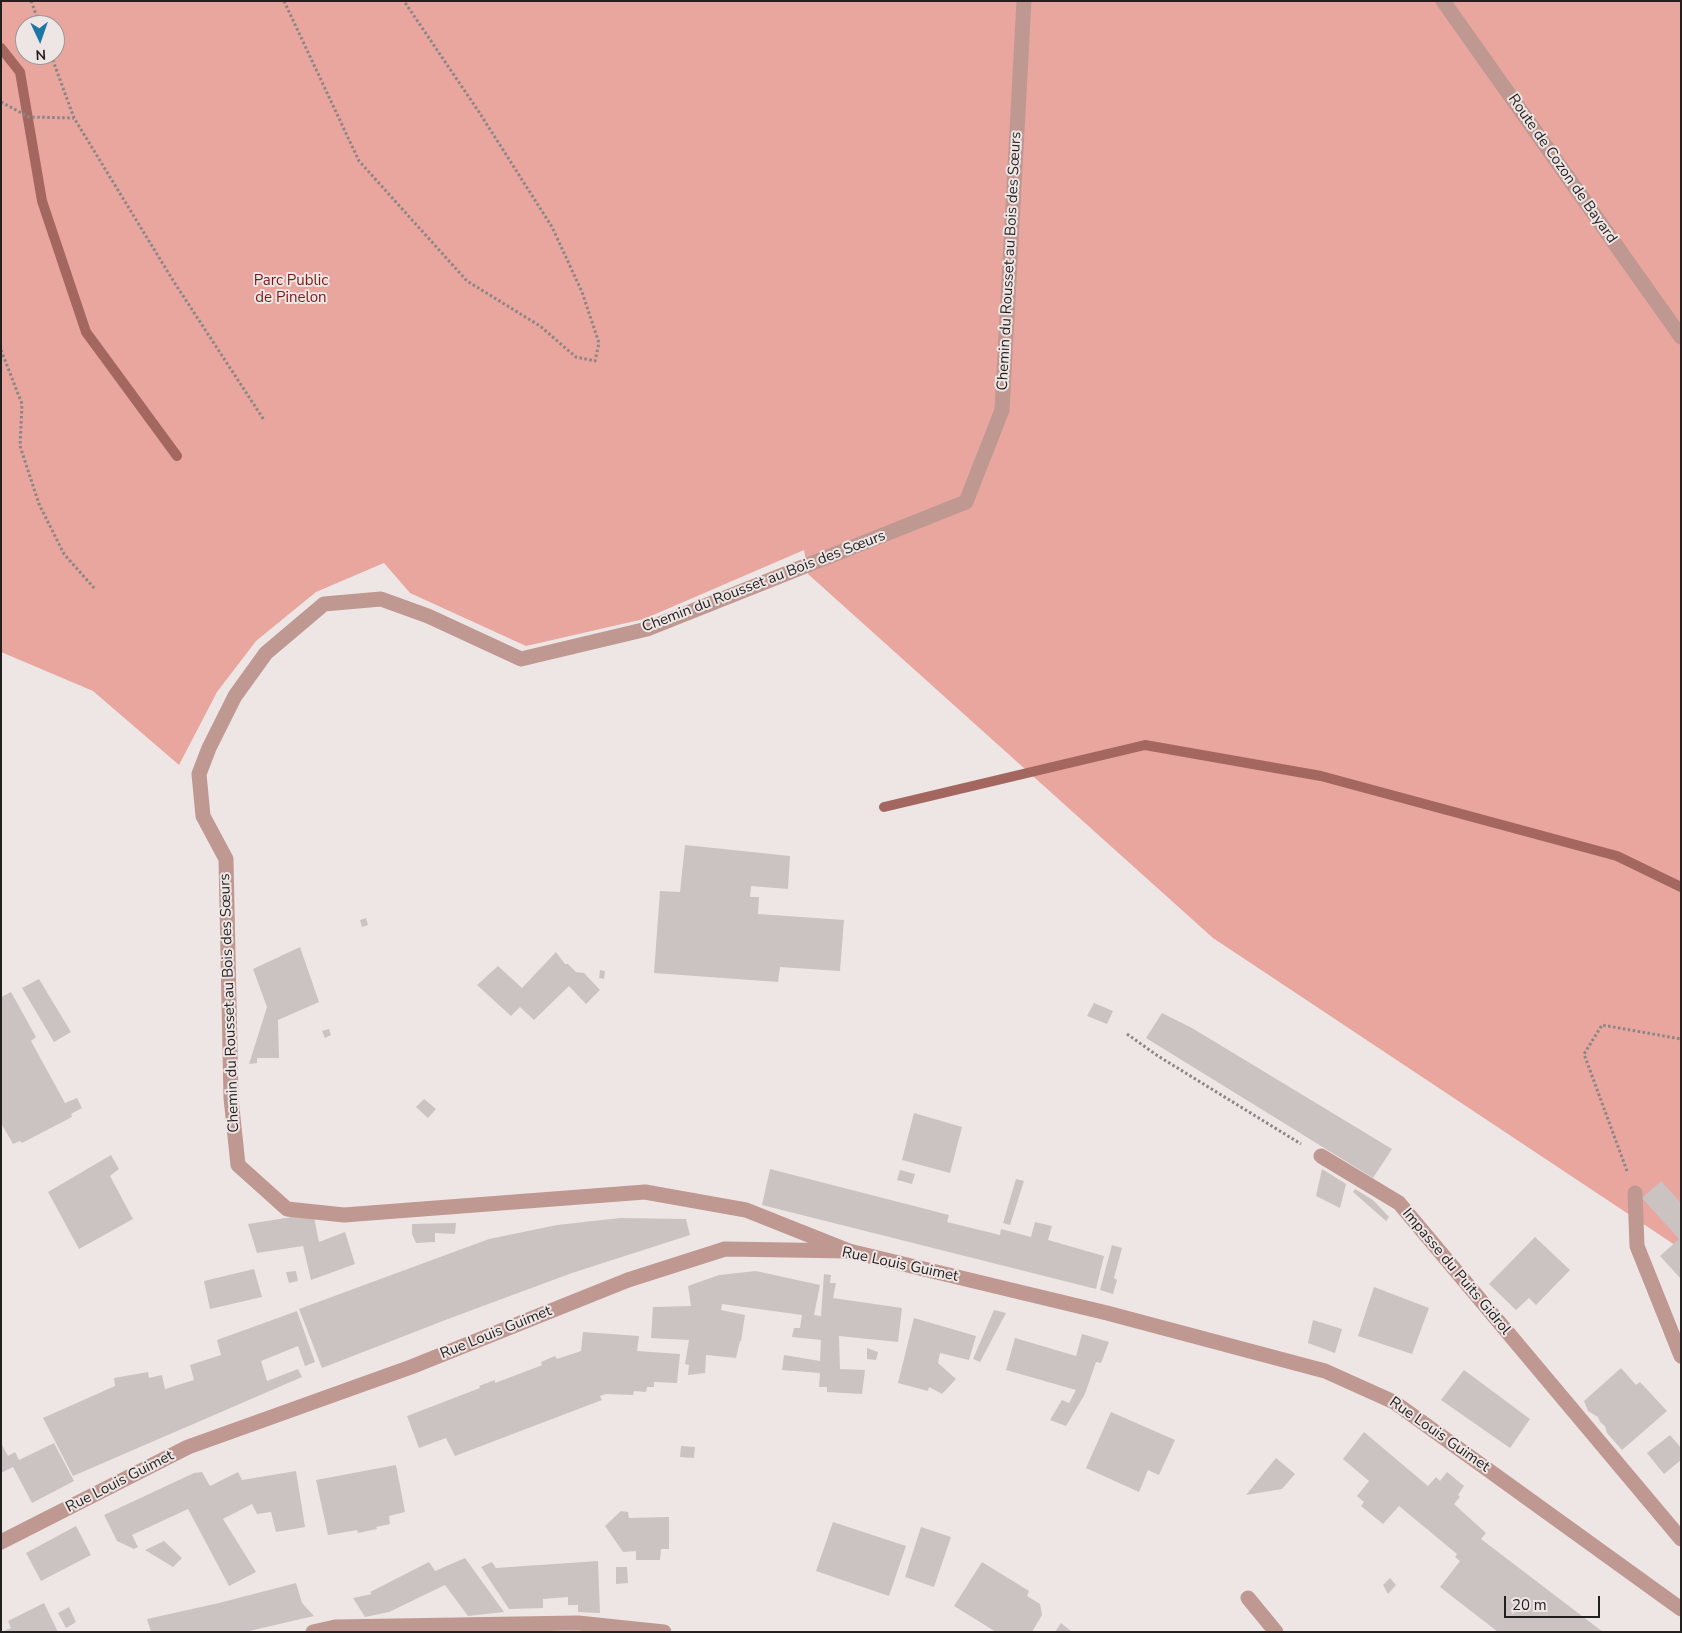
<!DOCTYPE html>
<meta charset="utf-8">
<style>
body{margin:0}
#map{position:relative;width:1682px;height:1633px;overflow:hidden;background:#eee6e5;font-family:"Nunito Sans",sans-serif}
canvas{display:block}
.frame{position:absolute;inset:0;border:2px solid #221f1f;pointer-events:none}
.north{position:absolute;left:15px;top:15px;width:50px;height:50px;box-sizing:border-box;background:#eee6e5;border:1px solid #9c9696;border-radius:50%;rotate:177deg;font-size:14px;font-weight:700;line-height:20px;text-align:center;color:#221f1f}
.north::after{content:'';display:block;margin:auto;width:18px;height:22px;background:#1d77a6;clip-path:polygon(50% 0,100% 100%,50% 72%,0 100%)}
.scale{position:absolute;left:1504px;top:1596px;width:96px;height:22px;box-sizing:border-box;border:2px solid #221f1f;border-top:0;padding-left:6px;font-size:15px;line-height:18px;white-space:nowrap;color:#221f1f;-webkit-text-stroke:4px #eee6e5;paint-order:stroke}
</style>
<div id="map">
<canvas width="1682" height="1633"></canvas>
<div class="frame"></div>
<div class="north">N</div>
<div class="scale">20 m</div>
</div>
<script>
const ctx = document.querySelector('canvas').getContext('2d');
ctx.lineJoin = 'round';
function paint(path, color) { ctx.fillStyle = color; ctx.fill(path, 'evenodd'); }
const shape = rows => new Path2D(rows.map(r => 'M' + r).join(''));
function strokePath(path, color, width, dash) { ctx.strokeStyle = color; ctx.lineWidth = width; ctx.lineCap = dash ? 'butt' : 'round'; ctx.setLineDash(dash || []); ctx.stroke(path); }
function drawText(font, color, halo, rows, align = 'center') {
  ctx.font = font + ' "Nunito Sans",sans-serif'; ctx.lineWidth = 4; ctx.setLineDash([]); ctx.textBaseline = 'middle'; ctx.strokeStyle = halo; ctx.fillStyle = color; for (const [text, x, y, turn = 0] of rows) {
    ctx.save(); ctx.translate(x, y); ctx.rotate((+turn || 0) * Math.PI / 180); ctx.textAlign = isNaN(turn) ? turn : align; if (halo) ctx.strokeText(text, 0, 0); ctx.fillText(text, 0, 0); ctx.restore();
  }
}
const green = shape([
 [1,1,1681,1,1681,1249,1213,938,808,574,804,550,644,619,526,646,410,593,384,563,316,592,256,641,217,692,179,765,93,691,1,652],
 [25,25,55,25,55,55,25,55]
]);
const stream = shape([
 [1,48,20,72,42,201,86,332,177,456],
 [884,807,1145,745,1321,776,1617,856,1681,887]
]);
const building = shape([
 [685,845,790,856,788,889,751,886,750,897,759,897,758,914,844,920,840,971,780,967,778,982,654,973,660,891,680,892],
 [366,918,368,925,362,927,360,920],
 [300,947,319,1002,278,1020,279,1058,257,1058,257,1063,249,1064,267,1007,253,969],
 [556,952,565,964,568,964,576,972,584,973,600,990,586,1004,569,986,534,1020,520,1007,511,1016,477,985,498,966,522,988],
 [600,970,605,971,604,979,599,978],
 [39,979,71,1032,54,1042,22,988],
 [11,992,36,1037,31,1041,65,1103,77,1098,82,1108,71,1114,72,1117,22,1143,20,1141,13,1144,1,1123,1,997],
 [1094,1003,1113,1011,1107,1024,1087,1016],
 [1162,1013,1192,1028,1392,1149,1373,1178,1146,1038],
 [329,1029,331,1035,325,1038,322,1031],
 [424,1099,436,1109,428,1118,416,1107],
 [914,1113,962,1127,950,1173,902,1160],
 [111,1155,119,1169,110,1176,133,1219,79,1249,48,1192],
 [770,1169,949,1215,947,1222,1000,1235,1001,1229,1031,1237,1035,1222,1052,1226,1048,1240,1104,1256,1096,1289,762,1205],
 [1322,1169,1346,1184,1340,1208,1316,1196],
 [900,1170,915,1174,912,1184,897,1180],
 [1016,1179,1024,1181,1010,1225,1003,1223],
 [1661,1181,1681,1203,1681,1279,1660,1256,1679,1239,1642,1198],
 [1355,1189,1373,1200,1389,1217,1386,1221,1353,1192],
 [298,1216,314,1217,319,1242,345,1232,355,1264,311,1280,303,1246,257,1253,248,1224],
 [620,1218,686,1219,690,1235,572,1273,448,1319,322,1368,299,1309,489,1239,557,1225],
 [456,1223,455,1234,435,1233,435,1242,416,1243,412,1234,412,1224],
 [1535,1237,1570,1270,1536,1305,1529,1298,1516,1310,1489,1284],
 [1112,1245,1122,1248,1114,1278,1117,1280,1113,1294,1100,1290],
 [254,1269,262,1297,210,1309,204,1281],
 [296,1271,298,1281,289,1283,286,1272],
 [756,1271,820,1285,814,1315,821,1316,824,1274,831,1275,830,1283,836,1283,833,1298,902,1308,898,1342,839,1336,840,1369,865,1370,862,1394,827,1392,827,1387,819,1387,820,1373,782,1370,784,1355,820,1361,821,1340,792,1337,794,1328,800,1328,802,1315,722,1304,721,1310,745,1315,741,1341,740,1341,736,1358,706,1355,705,1373,688,1375,689,1365,685,1364,689,1340,651,1338,653,1307,691,1306,688,1286,719,1275],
 [1374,1287,1429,1308,1412,1354,1358,1336],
 [994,1310,1006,1313,980,1362,973,1359],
 [297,1311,315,1362,305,1366,298,1346,261,1361,267,1381,298,1369,302,1377,73,1476,43,1418,115,1386,114,1378,148,1372,149,1378,162,1375,165,1389,194,1380,190,1365,221,1355,217,1340],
 [914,1318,976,1336,969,1360,940,1353,938,1363,956,1379,942,1394,929,1387,928,1391,898,1383],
 [1313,1320,1342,1329,1335,1353,1308,1343],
 [583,1332,639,1336,637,1351,680,1354,677,1383,654,1382,654,1387,647,1387,646,1392,634,1391,633,1395,606,1394,600,1396,602,1400,455,1456,446,1438,419,1448,407,1416,480,1388,479,1386,495,1380,495,1383,540,1366,542,1365,541,1362,555,1356,557,1359,581,1351],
 [1082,1334,1109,1342,1101,1363,1096,1362,1085,1394,1066,1426,1050,1420,1062,1400,1069,1403,1076,1390,1006,1370,1015,1338,1076,1356],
 [867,1348,878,1352,876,1360,867,1359],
 [1621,1368,1636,1385,1640,1382,1667,1411,1622,1450,1607,1433,1605,1426,1600,1422,1598,1417,1588,1411,1584,1401],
 [1464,1370,1530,1419,1510,1448,1441,1400],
 [1111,1412,1175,1440,1159,1475,1148,1470,1139,1492,1086,1468],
 [1364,1432,1428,1486,1436,1477,1440,1481,1447,1472,1464,1486,1458,1495,1460,1497,1454,1504,1486,1533,1481,1539,1603,1632,1498,1632,1440,1587,1460,1561,1455,1557,1457,1554,1399,1506,1383,1524,1361,1506,1364,1502,1357,1496,1369,1481,1343,1459],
 [1670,1435,1681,1448,1681,1460,1664,1474,1647,1453],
 [1,1443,8,1456,15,1452,19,1460,54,1443,74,1481,32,1503,13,1467,1,1473],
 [681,1446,695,1447,694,1458,680,1457],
 [1276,1458,1295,1474,1282,1489,1246,1495],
 [396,1465,405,1512,389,1516,390,1524,376,1527,377,1529,358,1533,357,1530,328,1535,316,1480],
 [296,1471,305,1527,276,1532,271,1512,257,1514,252,1504,223,1519,256,1572,229,1586,188,1509,132,1535,138,1547,134,1549,117,1541,104,1515,194,1473,202,1472,210,1486,238,1472,242,1480],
 [621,1511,628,1512,629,1518,669,1517,669,1549,661,1549,660,1560,636,1560,636,1551,623,1552,605,1526],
 [833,1522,906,1546,889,1596,816,1571],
 [76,1526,91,1555,41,1581,26,1553],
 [921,1527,951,1537,934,1587,905,1577],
 [164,1541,182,1558,173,1567,145,1550],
 [465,1558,504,1612,468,1616,445,1585,389,1612,365,1617,353,1598,372,1594,370,1592,429,1562,435,1571],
 [598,1561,600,1613,578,1612,578,1605,568,1605,568,1597,543,1599,543,1608,509,1609,481,1567,492,1562,496,1568],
 [982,1562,1029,1591,1027,1596,1040,1604,1042,1615,1032,1632,996,1632,954,1606],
 [616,1567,627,1567,628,1583,616,1584],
 [1390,1578,1396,1585,1388,1594,1383,1585],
 [296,1583,302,1603,314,1616,245,1632,151,1632,147,1619,219,1603],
 [44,1603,58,1632,2,1632,11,1628,8,1621],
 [69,1607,76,1622,66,1628,58,1613],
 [1061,1623,1072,1632,1055,1632]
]);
const path = shape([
 [31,1,40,25],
 [284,1,359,161,467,281,540,326,576,357,595,361,599,343,582,292,552,227,479,112,404,1],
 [51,55,74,118,174,282,264,420],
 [1,102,29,117,74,118],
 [1,350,22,404,20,446,39,504,64,554,95,589],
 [1127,1034,1158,1056,1301,1144],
 [1627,1171,1584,1054,1602,1025,1681,1039]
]);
const minor = shape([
 [1443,1,1681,337],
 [1321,1156,1399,1203,1681,1539],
 [1635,1193,1637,1246,1681,1356],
 [849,1251,746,1210,645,1192,344,1215,287,1209,238,1165,231,1098,226,859,203,816,199,774,209,748,235,696,266,653,324,604,381,599,428,616,521,659,647,629,966,502,1002,410,1024,1],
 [1,1542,188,1447,411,1367,628,1280,725,1249,849,1251,1107,1313,1325,1371,1394,1402,1681,1609],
 [1248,1598,1276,1632],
 [313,1632,335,1627,578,1623,664,1632]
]);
const streetNames = [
 ["Route de Cozon de Bayard",1562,169,55],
 ["Chemin du Rousset au Bois des Sœurs",1010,261,-87],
 ["Chemin du Rousset au Bois des Sœurs",764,582,-21],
 ["Chemin du Rousset au Bois des Sœurs",230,1003,-92],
 ["Rue Louis Guimet",900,1265,12],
 ["Impasse du Puits Gidrol",1456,1272,50],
 ["Rue Louis Guimet",496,1333,-22],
 ["Rue Louis Guimet",1439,1435,35],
 ["Rue Louis Guimet",120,1482,-27]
];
const parkNames = [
 ["Parc Public",291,281],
 ["de Pinelon",291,298]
];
paint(green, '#e8a69e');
strokePath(stream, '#a46760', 10);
paint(building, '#cbc3c2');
strokePath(path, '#8b8685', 3, [2.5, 2.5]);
strokePath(minor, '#bf9892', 15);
drawText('15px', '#221f1f', '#eee6e5', streetNames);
drawText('15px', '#7c1715', '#eee6e5', parkNames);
</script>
